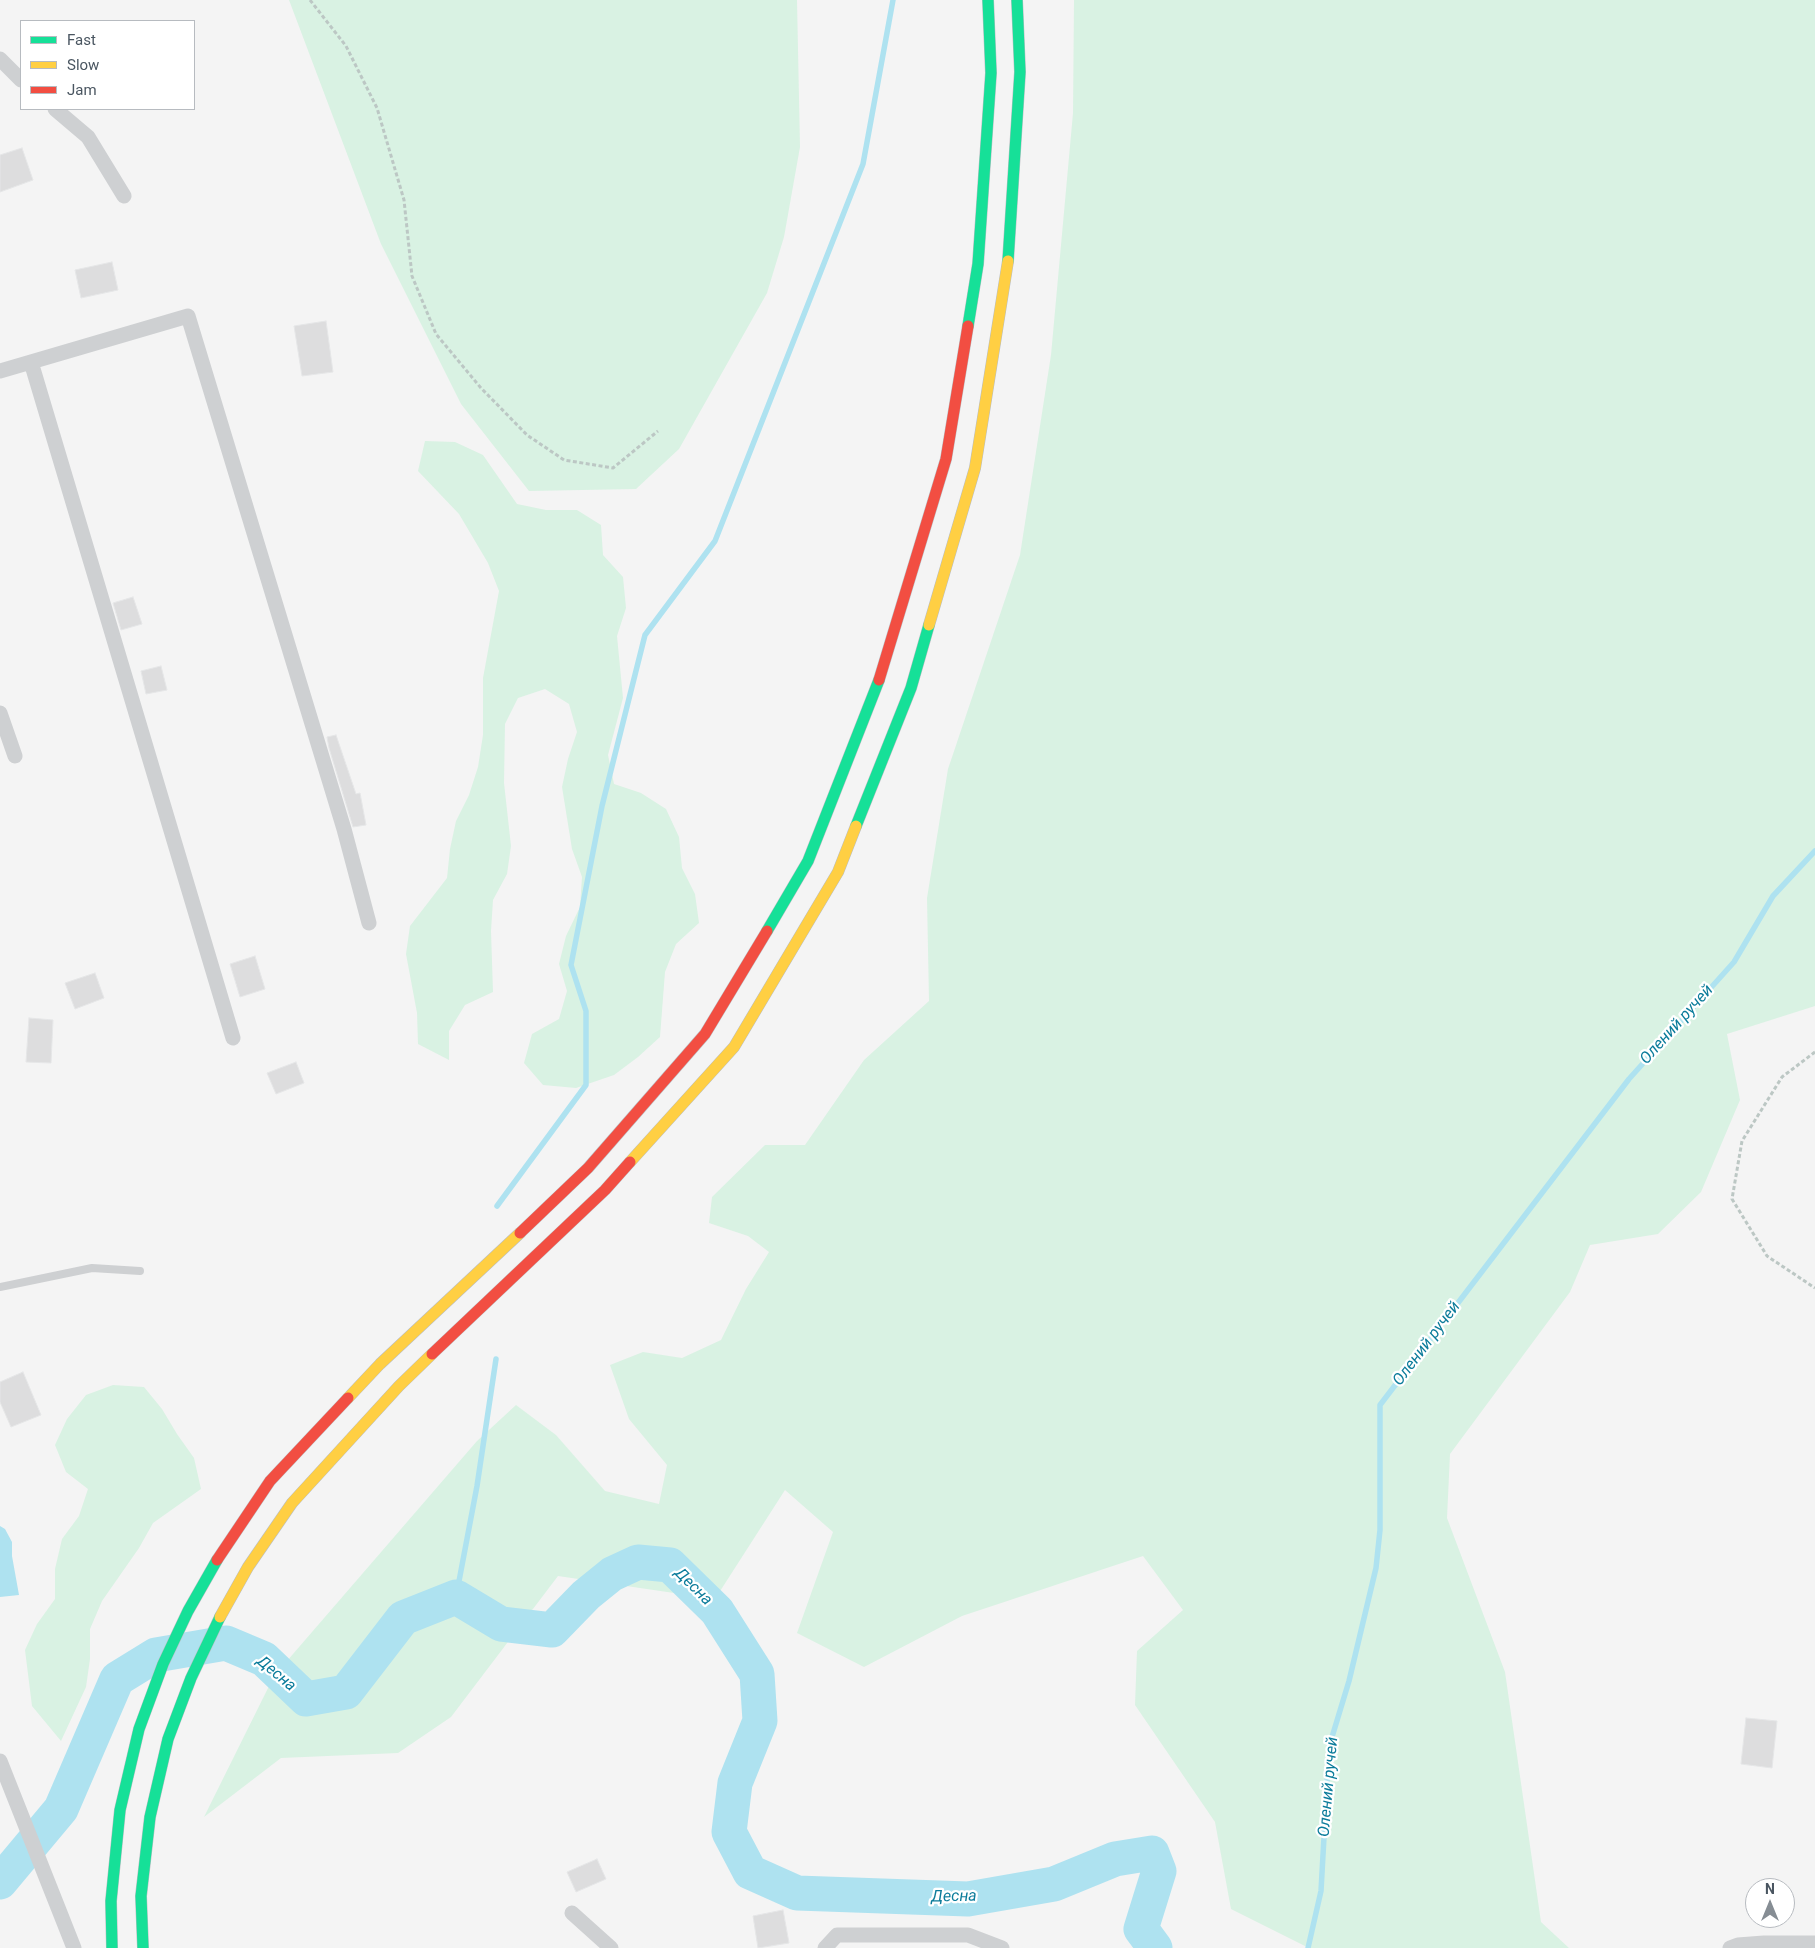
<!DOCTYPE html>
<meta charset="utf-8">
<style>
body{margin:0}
#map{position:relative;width:1815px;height:1948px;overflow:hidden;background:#f4f4f4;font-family:Roboto,sans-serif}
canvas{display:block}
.legend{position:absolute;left:20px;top:20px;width:175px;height:90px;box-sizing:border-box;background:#fff;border:1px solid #b7bbc0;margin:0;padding:6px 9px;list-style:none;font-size:15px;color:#4a5661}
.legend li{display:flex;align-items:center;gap:10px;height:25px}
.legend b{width:25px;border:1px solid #b7bbc0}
.north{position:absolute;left:1745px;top:1878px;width:50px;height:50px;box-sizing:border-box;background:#fff;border:1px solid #b7bbc0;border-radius:50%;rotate:0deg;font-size:14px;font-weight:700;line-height:20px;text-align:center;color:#4a5661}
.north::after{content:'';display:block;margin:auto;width:18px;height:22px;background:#868d94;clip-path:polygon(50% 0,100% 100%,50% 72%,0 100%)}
</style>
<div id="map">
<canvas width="1815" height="1948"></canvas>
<ul class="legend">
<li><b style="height:6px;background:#16e098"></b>Fast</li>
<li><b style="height:6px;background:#ffcf43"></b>Slow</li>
<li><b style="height:6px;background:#f24e42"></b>Jam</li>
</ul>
<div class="north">N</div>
</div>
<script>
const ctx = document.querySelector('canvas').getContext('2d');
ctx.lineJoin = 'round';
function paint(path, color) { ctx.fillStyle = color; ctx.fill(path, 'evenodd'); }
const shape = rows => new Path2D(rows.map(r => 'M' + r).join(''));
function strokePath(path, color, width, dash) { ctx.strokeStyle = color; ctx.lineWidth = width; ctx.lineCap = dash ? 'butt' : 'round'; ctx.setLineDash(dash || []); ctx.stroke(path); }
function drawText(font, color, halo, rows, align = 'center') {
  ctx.font = font + ' Roboto,sans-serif'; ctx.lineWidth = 4.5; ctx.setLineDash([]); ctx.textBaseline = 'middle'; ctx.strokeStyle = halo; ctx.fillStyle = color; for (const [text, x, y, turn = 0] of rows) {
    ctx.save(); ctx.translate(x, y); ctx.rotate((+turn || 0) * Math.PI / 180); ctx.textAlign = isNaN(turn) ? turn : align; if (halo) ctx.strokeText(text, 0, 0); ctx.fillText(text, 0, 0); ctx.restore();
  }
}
const green = shape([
 [289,0,797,0,800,147,784,237,767,293,679,449,636,489,529,491,461,404,381,244],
 [1074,0,1815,0,1815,1006,1727,1034,1740,1100,1701,1192,1658,1234,1590,1245,1570,1292,1450,1454,1447,1518,1505,1672,1541,1922,1569,1948,1309,1948,1231,1909,1215,1822,1135,1705,1137,1651,1183,1610,1143,1556,962,1616,864,1667,797,1633,833,1532,785,1490,715,1599,558,1576,451,1717,398,1753,281,1758,204,1817,274,1676,477,1441,516,1405,556,1435,605,1491,659,1504,667,1465,629,1419,610,1365,643,1352,682,1358,721,1340,746,1289,769,1252,748,1236,709,1223,712,1197,765,1145,805,1145,864,1060,929,1001,927,898,948,769,1020,555,1051,355,1073,113],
 [425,441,455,442,483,455,517,504,546,510,577,510,601,525,603,555,623,577,626,608,617,636,623,698,608,755,614,784,641,793,666,809,679,837,682,868,695,894,699,923,676,944,665,972,660,1037,638,1057,614,1075,576,1088,543,1085,524,1063,532,1034,559,1019,567,991,559,964,566,936,580,907,582,877,572,849,562,787,568,759,577,732,569,704,545,689,518,698,505,724,504,783,511,846,507,874,493,900,491,931,493,992,465,1005,449,1031,449,1060,418,1044,417,1013,406,954,410,926,447,878,450,849,456,821,469,795,478,767,483,735,483,678,499,591,488,563,459,514,418,471],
 [113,1385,144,1387,162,1409,177,1434,194,1458,201,1489,153,1523,139,1548,102,1601,90,1629,90,1659,86,1687,61,1741,32,1706,25,1650,37,1624,55,1599,55,1569,62,1539,79,1516,88,1489,66,1472,55,1445,67,1419,86,1395]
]);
const water = shape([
 [0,1526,5,1529,12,1542,12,1556,19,1595,0,1597]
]);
const stream = shape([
 [497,1206,586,1085,586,1011,571,965,602,806,645,635,715,541,863,164,893,0],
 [456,1597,477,1486,496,1359],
 [1308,1948,1321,1891,1329,1747,1349,1681,1376,1568,1380,1530,1380,1405,1629,1079,1734,962,1773,896,1815,851]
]);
const river = shape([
 [0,1882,61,1809,117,1679,156,1655,226,1643,264,1659,306,1699,346,1692,403,1618,456,1597,501,1624,552,1630,586,1595,612,1574,638,1562,670,1565,717,1611,757,1674,760,1721,735,1783,729,1832,750,1872,797,1893,968,1899,1054,1884,1115,1859,1152,1853,1159,1871,1141,1929,1155,1948]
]);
const building = shape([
 [22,148,33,180,0,192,0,155,22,148],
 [112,262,118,290,81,298,75,270,112,262],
 [326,321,333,372,302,376,294,326,326,321],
 [133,597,142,624,121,630,113,603,133,597],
 [161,666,167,690,146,694,141,671,161,666],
 [336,735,356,794,360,793,366,825,353,827,329,748,327,737,336,735],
 [255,956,265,989,240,997,230,964,255,956],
 [95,973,104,998,75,1009,65,983,95,973],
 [29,1018,53,1020,51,1063,26,1062,29,1018],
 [296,1062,304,1083,276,1094,267,1073,296,1062],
 [23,1372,41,1415,11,1427,0,1402,0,1382,23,1372],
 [1746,1718,1777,1721,1772,1768,1741,1764,1746,1718],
 [597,1859,606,1879,576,1892,567,1872,597,1859],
 [783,1910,789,1943,758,1948,753,1916,783,1910]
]);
const path = shape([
 [310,0,346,46,377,108,404,200,412,276,436,334,481,388,527,435,564,460,613,468,658,431],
 [1815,1052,1782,1077,1742,1141,1732,1199,1767,1256,1815,1288]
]);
const lane = shape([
 [0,1287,92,1268,140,1271]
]);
const street = shape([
 [0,59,21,80],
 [55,109,88,137,124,196],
 [31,362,233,1038],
 [0,371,188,316,344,829,369,923],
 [0,713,15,756],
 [0,1761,74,1948],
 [572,1913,611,1948],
 [825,1948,837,1935,968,1935,1002,1948],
 [1730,1948,1738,1945,1764,1943,1815,1943]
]);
const fast = shape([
 [1008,261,1020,72,1017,0],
 [968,326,978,264,991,73,988,0],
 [856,826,911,688,929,625],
 [767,931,808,861,879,680],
 [112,1948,111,1901,120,1810,139,1729,163,1664,188,1611,217,1560],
 [143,1948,141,1896,150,1817,168,1739,191,1678,220,1617]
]);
const slow = shape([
 [929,625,975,468,1008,261],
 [630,1162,734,1047,838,872,856,826],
 [348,1398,380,1364,520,1233],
 [220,1617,248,1567,292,1503,399,1386,432,1354]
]);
const jam = shape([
 [879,680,946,459,968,326],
 [520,1233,588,1168,705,1034,767,931],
 [432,1354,605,1190,630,1162],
 [217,1560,270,1481,348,1398]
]);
const waterNames = [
 ["Олений ручей",1677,1025,-48],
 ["Олений ручей",1427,1344,-53],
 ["Десна",693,1587,45],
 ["Десна",276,1674,40],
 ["Олений ручей",1329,1787,-85],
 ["Десна",954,1897,-1]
];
paint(green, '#d9f2e3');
paint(water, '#aee2f0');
strokePath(stream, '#aee2f0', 5.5);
strokePath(river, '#aee2f0', 35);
paint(building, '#ddddde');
strokePath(building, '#e5e6e7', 1);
strokePath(fast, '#b9bec3', 12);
strokePath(slow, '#b9bec3', 12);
strokePath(jam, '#b9bec3', 12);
strokePath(path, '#bcc7c4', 3, [4, 2.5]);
strokePath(lane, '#ced0d2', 8);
strokePath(street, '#ced0d2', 15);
strokePath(fast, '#16e098', 11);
strokePath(slow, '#ffcf43', 11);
strokePath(jam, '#f24e42', 11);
drawText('italic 16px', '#0c7c9b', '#fff', waterNames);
</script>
